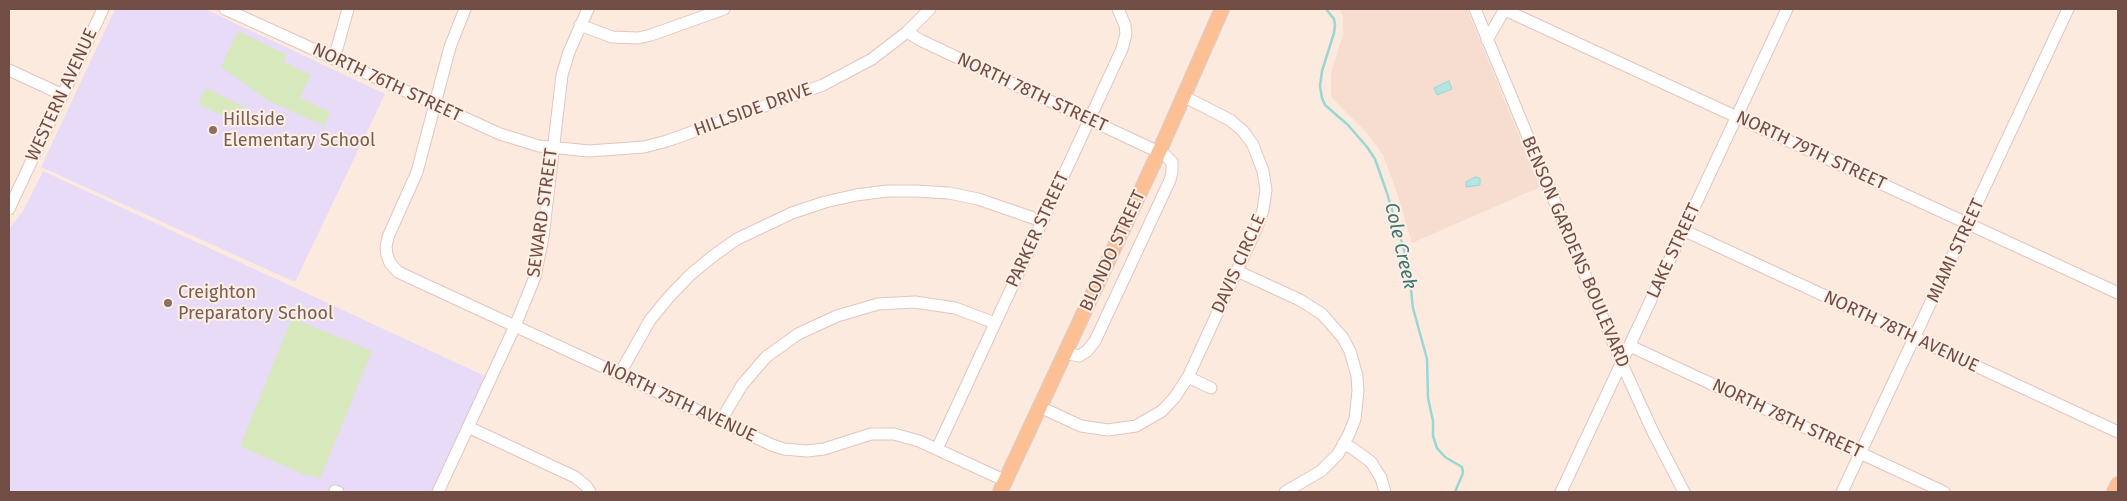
<!DOCTYPE html>
<style>
body{margin:0}
#map{position:relative;width:2127px;height:501px;overflow:hidden;background:#fceade;font-family:"Fira Sans",sans-serif}
canvas{display:block}
.frame{position:absolute;inset:0;border:10px solid #724d46;pointer-events:none}
</style>
<div id="map">
<canvas width="2127" height="501"></canvas>
<div class="frame"></div>
</div>
<script>
const ctx = document.querySelector('canvas').getContext('2d');
ctx.lineJoin = 'round';
function paint(path, color) { ctx.fillStyle = color; ctx.fill(path, 'evenodd'); }
const shape = rows => new Path2D(rows.map(r => 'M' + r).join(''));
function strokePath(path, color, width, dash) { ctx.strokeStyle = color; ctx.lineWidth = width; ctx.lineCap = dash ? 'butt' : 'round'; ctx.setLineDash(dash || []); ctx.stroke(path); }
function drawText(font, color, halo, rows, align = 'center') {
  ctx.font = font + ' "Fira Sans",sans-serif'; ctx.lineWidth = 4; ctx.setLineDash([]); ctx.textBaseline = 'middle'; ctx.strokeStyle = halo; ctx.fillStyle = color; for (const [text, x, y, turn = 0] of rows) {
    ctx.save(); ctx.translate(x, y); ctx.rotate((+turn || 0) * Math.PI / 180); ctx.textAlign = isNaN(turn) ? turn : align; if (halo) ctx.strokeText(text, 0, 0); ctx.fillText(text, 0, 0); ctx.restore();
  }
}
const residential = shape([
 [1339,9,1467,9,1540,187,1412,243,1396,190,1383,155,1367,133,1333,99,1331,95,1331,73,1343,35,1343,16]
]);
const education = shape([
 [115,9,205,9,385,94,295,282,41,167],
 [43,171,487,377,432,492,9,492,9,229,23,211]
]);
const green = shape([
 [238,31,287,55,284,62,311,75,300,98,330,112,324,126,269,101,221,67],
 [206,88,244,107,243,117,230,119,198,104],
 [292,318,372,351,320,479,308,474,307,476,240,446]
]);
const water = shape([
 [1449,81,1452,89,1437,95,1434,88,1449,81],
 [1475,177,1480,178,1480,185,1466,187,1466,182,1475,177]
]);
const stream = shape([
 [1326,9,1334,19,1335,25,1334,33,1322,71,1320,86,1322,98,1325,105,1348,125,1367,147,1375,159,1387,193,1408,263,1413,308,1427,359,1428,398,1433,421,1433,436,1437,448,1445,457,1462,467,1463,473,1455,492]
]);
const minor = shape([
 [225,9,500,134,539,146,589,151,644,147,667,141,823,85,872,59,907,32,930,9],
 [465,9,450,47,417,172,388,237,386,247,387,255,390,263,398,272,772,445,784,449,807,451,824,449,871,434,894,434,919,441,1006,481],
 [1475,9,1622,364,1653,432,1684,492],
 [1503,9,2118,293],
 [580,25,612,37,638,38,651,35,724,9],
 [907,32,922,41,1165,155,1172,162,1172,172,1170,180,1095,341,1087,351,1079,356,1065,353],
 [1487,40,1505,9],
 [334,59,348,9],
 [9,70,63,95],
 [9,209,103,9],
 [1683,230,2118,432],
 [1237,271,1300,300,1322,314,1343,338,1350,351,1357,376,1358,391,1355,419,1349,434,1338,454,1321,471,1285,492],
 [1630,346,1944,492],
 [619,375,650,320,669,297,690,275,713,256,737,239,792,213,825,202,856,195,887,191,917,191,949,193,978,199,1042,221],
 [1188,377,1211,388],
 [1040,407,1081,426,1108,430,1136,426,1162,411,1175,397,1188,377,1257,227,1263,210,1266,190,1263,171,1253,145,1243,131,1230,120,1183,96],
 [720,422,742,385,766,357,798,334,837,316,878,304,915,302,955,308,995,323],
 [468,427,575,477,586,486,590,492],
 [1343,444,1352,448,1371,462,1381,478,1385,492],
 [937,449,1122,49,1126,34,1125,25,1118,9],
 [335,491,338,492],
 [438,492,515,326,535,277,543,237,562,75,569,52,588,9],
 [1561,492,1787,9],
 [1842,492,2068,9]
]);
const major = shape([
 [1000,492,1159,152,1222,9],
 [2114,492,2118,484]
]);
const markers = [
 [213,130,5,"#8d6e63"],
 [168,303,5,"#8d6e63"]
];
const streetNames = [
 ["NORTH 76TH STREET",387,83,25],
 ["NORTH 78TH STREET",1032,93,25],
 ["WESTERN AVENUE",62,95,-65],
 ["HILLSIDE DRIVE",753,110,-20],
 ["NORTH 79TH STREET",1811,151,25],
 ["SEWARD STREET",543,213,-82],
 ["PARKER STREET",1038,230,-65],
 ["BLONDO STREET",1113,251,-65],
 ["LAKE STREET",1674,251,-65],
 ["MIAMI STREET",1956,251,-65],
 ["BENSON GARDENS BOULEVARD",1575,252,67],
 ["DAVIS CIRCLE",1239,264,-66],
 ["NORTH 78TH AVENUE",1901,332,25],
 ["NORTH 75TH AVENUE",679,402,25],
 ["NORTH 78TH STREET",1787,419,25]
];
const educationNames = [
 ["Hillside",223,120],
 ["Elementary School",223,141],
 ["Creighton",178,293],
 ["Preparatory School",178,314]
];
const waterNames = [
 ["Cole Creek",1400,246,77]
];
paint(residential, '#f6ddcf');
paint(education, '#e7dbf8');
paint(green, '#d8e9bd');
paint(water, '#b3e5e2');
strokePath(water, '#99d7d4', 1);
strokePath(stream, '#99d7d4', 2.5);
strokePath(minor, '#e2c6bd', 13);
strokePath(major, '#d8cdcb', 16);
strokePath(minor, '#fff', 11);
strokePath(major, '#fdc094', 14);
for (const [x, y, r, color] of markers) { const dot = new Path2D(); dot.arc(x, y, r, 0, 2 * Math.PI); ctx.fillStyle = color; ctx.fill(dot); strokePath(dot, '#ffefe4', 2); }
drawText('18px', '#724d46', '#ffefe4', streetNames);
drawText('18px', '#785e54', '#ffefe4', educationNames, 'left');
drawText('italic 19px', '#3a7876', '#ffefe4', waterNames);
</script>
